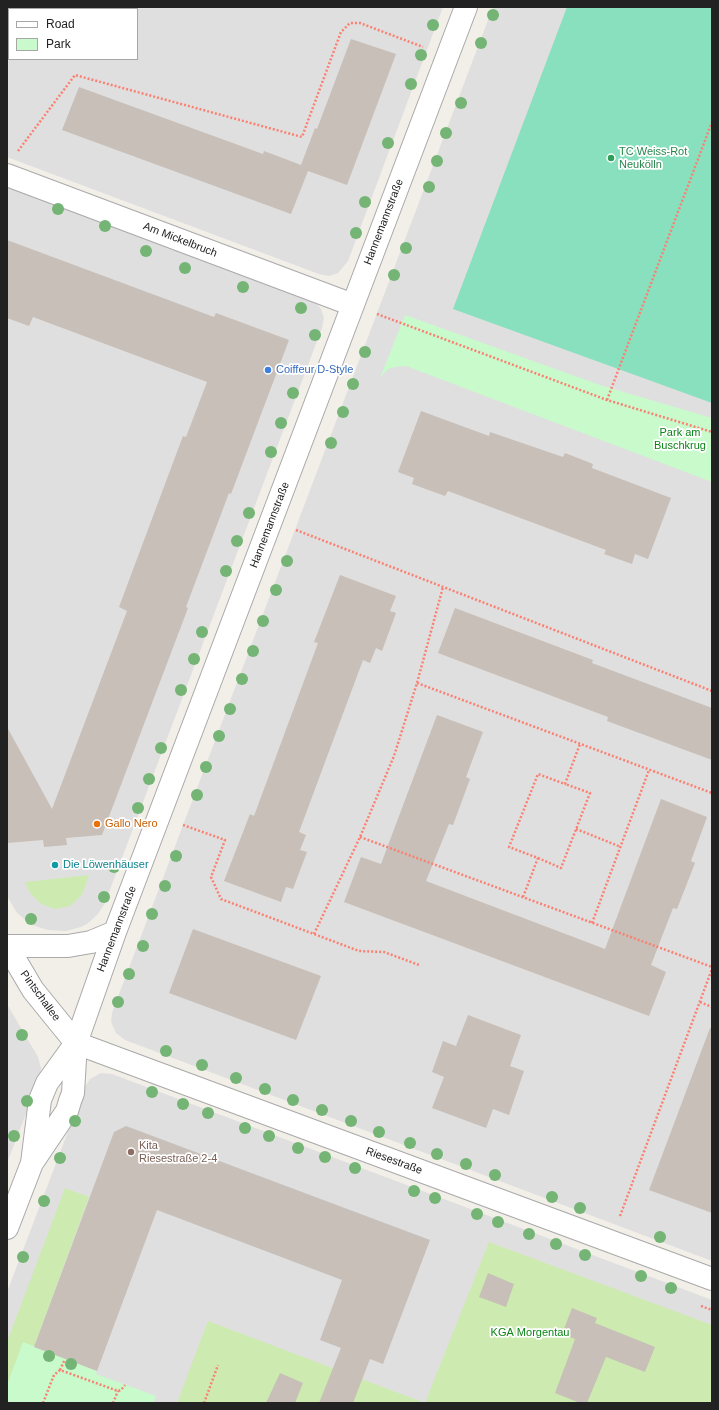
<!DOCTYPE html>
<meta charset="utf-8">
<style>
body{margin:0}
#map{position:relative;width:719px;height:1410px;overflow:hidden;background:#f2efe9;font-family:Helvetica,sans-serif}
canvas{display:block}
.frame{position:absolute;inset:0;border:8px solid #222;pointer-events:none}
.legend{position:absolute;left:8px;top:8px;width:130px;height:52px;box-sizing:border-box;background:#fff;border:1px solid #a7a7a7;margin:0;padding:5px 7px;list-style:none;font-size:12px;color:#222}
.legend li{display:flex;align-items:center;gap:8px;height:20px}
.legend b{width:20px;border:1px solid #a7a7a7}
</style>
<div id="map">
<canvas width="719" height="1410"></canvas>
<div class="frame"></div>
<ul class="legend">
<li><b style="height:5px;background:#fff"></b>Road</li>
<li><b style="height:11px;background:#c8facc"></b>Park</li>
</ul>
</div>
<script>
const ctx = document.querySelector('canvas').getContext('2d');
ctx.lineJoin = 'round';
function paint(path, color) { ctx.fillStyle = color; ctx.fill(path, 'evenodd'); }
const shape = rows => new Path2D(rows.map(r => 'M' + r).join(''));
function strokePath(path, color, width, dash) { ctx.strokeStyle = color; ctx.lineWidth = width; ctx.lineCap = dash ? 'butt' : 'round'; ctx.setLineDash(dash || []); ctx.stroke(path); }
function drawText(font, color, halo, rows, align = 'center') {
  ctx.font = font + ' Helvetica,sans-serif'; ctx.lineWidth = 3.5; ctx.setLineDash([]); ctx.textBaseline = 'middle'; ctx.strokeStyle = halo; ctx.fillStyle = color; for (const [text, x, y, turn = 0] of rows) {
    ctx.save(); ctx.translate(x, y); ctx.rotate((+turn || 0) * Math.PI / 180); ctx.textAlign = isNaN(turn) ? turn : align; if (halo) ctx.strokeText(text, 0, 0); ctx.fillText(text, 0, 0); ctx.restore();
  }
}
const residential = shape([
 [7,7,443,7,348,261,338,273,329,276,319,274,7,157],
 [9,9,137,9,137,59,9,59],
 [493,7,712,7,712,1261,125,1040,116,1033,111,1022,112,1013,116,1002],
 [7,186,316,303,321,309,324,318,322,328,105,903,98,914,87,924,81,927,66,931,48,930,32,925,17,913,7,896],
 [7,1004,38,1057,41,1068,39,1080,7,1163],
 [101,1073,112,1074,712,1300,712,1403,7,1403,7,1292,85,1087,90,1079]
]);
const grass = shape([
 [89,875,82,895,70,906,55,909,41,904,30,893,25,882],
 [65,1188,89,1197,34,1347,9,1403,7,1403,7,1342],
 [489,1242,712,1325,712,1403,177,1403,208,1321,425,1403]
]);
const park = shape([
 [405,315,600,385,712,418,712,482,406,366,396,367,390,368,386,371,380,378],
 [23,1342,97,1371,96,1374,156,1396,154,1403,7,1403,7,1385]
]);
const pitch = shape([
 [567,7,712,7,712,403,453,309]
]);
const building = shape([
 [351,39,396,54,347,185,308,171,291,214,62,130,79,87,263,154,264,151,301,165,315,128,317,129],
 [7,240,214,317,216,313,289,340,231,494,229,493,186,607,188,608,102,835,66,838,67,845,44,847,43,840,7,843,7,727,52,809,127,611,119,607,183,436,186,437,207,382,33,317,29,326,7,318],
 [421,411,489,436,490,432,563,457,565,453,593,464,592,468,671,498,648,559,635,554,632,564,604,554,606,550,448,491,445,496,412,484,414,478,398,472],
 [340,575,396,596,390,611,396,613,382,651,376,648,370,663,363,660,299,832,306,835,300,850,307,852,293,889,286,887,281,902,224,881,250,814,254,816,318,643,314,642],
 [455,608,593,660,592,663,712,708,712,760,607,721,608,717,438,653],
 [437,715,483,732,466,777,470,779,453,825,449,824,426,881,605,949,661,799,707,817,691,861,695,863,677,909,673,908,651,965,666,972,649,1016,344,902,361,857,381,864],
 [193,929,321,976,296,1040,169,993],
 [468,1015,521,1035,510,1066,524,1071,509,1115,493,1109,486,1128,432,1108,444,1077,432,1072,443,1041,456,1046],
 [710,1028,712,1028,712,1213,649,1190],
 [126,1126,430,1240,383,1364,370,1359,353,1403,319,1403,341,1348,320,1340,342,1280,157,1210,97,1371,34,1347,114,1132],
 [488,1273,514,1284,506,1307,479,1297],
 [572,1308,597,1318,595,1323,655,1347,645,1372,606,1357,587,1403,580,1403,555,1393,575,1339,562,1334],
 [280,1373,303,1383,295,1403,266,1403]
]);
const path = shape([
 [18,151,75,75,302,137,341,32,350,23,360,23,423,47],
 [377,314,607,400,712,432],
 [607,400,712,122],
 [296,530,712,691],
 [417,683,712,793],
 [183,825,225,840,211,877,221,899,359,951,384,952,419,965],
 [576,829,621,847],
 [360,837,712,967],
 [538,858,561,868,590,793,565,784],
 [523,897,538,858,509,847,538,774,565,784,580,744],
 [592,923,649,770],
 [314,934,360,837,394,756,417,683,443,587],
 [700,1002,712,1007],
 [620,1216,712,969],
 [701,1306,712,1310],
 [60,1370,65,1359],
 [43,1403,54,1375,60,1370,118,1391,121,1390,125,1385],
 [113,1403,118,1391],
 [204,1403,218,1365]
]);
const minor = shape([
 [7,175,353,305],
 [7,946,33,990,76,1043],
 [7,946,68,946,91,942,115,932],
 [76,1043,712,1279],
 [32,1163,40,1100,47,1083,76,1043,115,932,466,7],
 [7,1228,32,1163,67,1111,70,1101,73,1093,76,1043]
]);
const trees = [
 [493,15],
 [433,25],
 [481,43],
 [421,55],
 [411,84],
 [461,103],
 [446,133],
 [388,143],
 [437,161],
 [429,187],
 [365,202],
 [58,209],
 [105,226],
 [356,233],
 [406,248],
 [146,251],
 [185,268],
 [394,275],
 [243,287],
 [301,308],
 [315,335],
 [365,352],
 [353,384],
 [293,393],
 [343,412],
 [281,423],
 [331,443],
 [271,452],
 [249,513],
 [237,541],
 [287,561],
 [226,571],
 [276,590],
 [263,621],
 [202,632],
 [253,651],
 [194,659],
 [242,679],
 [181,690],
 [230,709],
 [219,736],
 [161,748],
 [206,767],
 [149,779],
 [197,795],
 [138,808],
 [176,856],
 [114,867],
 [165,886],
 [104,897],
 [152,914],
 [31,919],
 [143,946],
 [129,974],
 [118,1002],
 [22,1035],
 [166,1051],
 [202,1065],
 [236,1078],
 [265,1089],
 [152,1092],
 [293,1100],
 [27,1101],
 [183,1104],
 [322,1110],
 [208,1113],
 [75,1121],
 [351,1121],
 [245,1128],
 [379,1132],
 [14,1136],
 [269,1136],
 [410,1143],
 [298,1148],
 [437,1154],
 [325,1157],
 [60,1158],
 [466,1164],
 [355,1168],
 [495,1175],
 [414,1191],
 [552,1197],
 [435,1198],
 [44,1201],
 [580,1208],
 [477,1214],
 [498,1222],
 [529,1234],
 [660,1237],
 [556,1244],
 [585,1255],
 [23,1257],
 [641,1276],
 [671,1288],
 [49,1356],
 [71,1364]
];
const markers = [
 [611,158,4,"#2e9e5b"],
 [268,370,4,"#3f7fe0"],
 [97,824,4,"#e8710a"],
 [55,865,4,"#0f9aa8"],
 [131,1152,4,"#8d6e63"]
];
const leisureNames = [
 ["TC Weiss-Rot",619,152],
 ["Neukölln",619,165]
];
const streetNames = [
 ["Hannemannstraße",384,222,-69],
 ["Am Mickelbruch",180,240,21],
 ["Hannemannstraße",270,525,-69],
 ["Hannemannstraße",117,929,-69],
 ["Pintschallee",40,996,54],
 ["Riesestraße",394,1161,20]
];
const shopNames = [
 ["Coiffeur D-Style",276,370]
];
const parkNames = [
 ["Park am",680,433],
 ["Buschkrug",680,446],
 ["KGA Morgentau",530,1333]
];
const foodNames = [
 ["Gallo Nero",105,824]
];
const cultureNames = [
 ["Die Löwenhäuser",63,865]
];
const educationNames = [
 ["Kita",139,1146],
 ["Riesestraße 2-4",139,1159]
];
paint(residential, '#e0dfdf');
paint(grass, '#cdebb0');
paint(park, '#c8facc');
paint(pitch, '#88e0be');
paint(building, '#c7bfb8');
strokePath(minor, '#a9a9a9', 24);
strokePath(path, '#fa8072', 2.5, [2, 2]);
strokePath(minor, '#fff', 22);
ctx.fillStyle = '#74b475';
for (const [x, y] of trees) { ctx.beginPath(); ctx.arc(x, y, 6, 0, 2 * Math.PI); ctx.fill(); }
for (const [x, y, r, color] of markers) { const dot = new Path2D(); dot.arc(x, y, r, 0, 2 * Math.PI); ctx.fillStyle = color; ctx.fill(dot); strokePath(dot, '#fff', 1.5); }
drawText('11px', '#27864d', '#fff', leisureNames, 'left');
drawText('11px', '#222', '#fff', streetNames);
drawText('11px', '#366cbe', '#fff', shopNames, 'left');
drawText('11px', '#0c8416', '#fff', parkNames);
drawText('11px', '#c56008', '#fff', foodNames, 'left');
drawText('11px', '#0d838f', '#fff', cultureNames, 'left');
drawText('11px', '#785e54', '#fff', educationNames, 'left');
</script>
